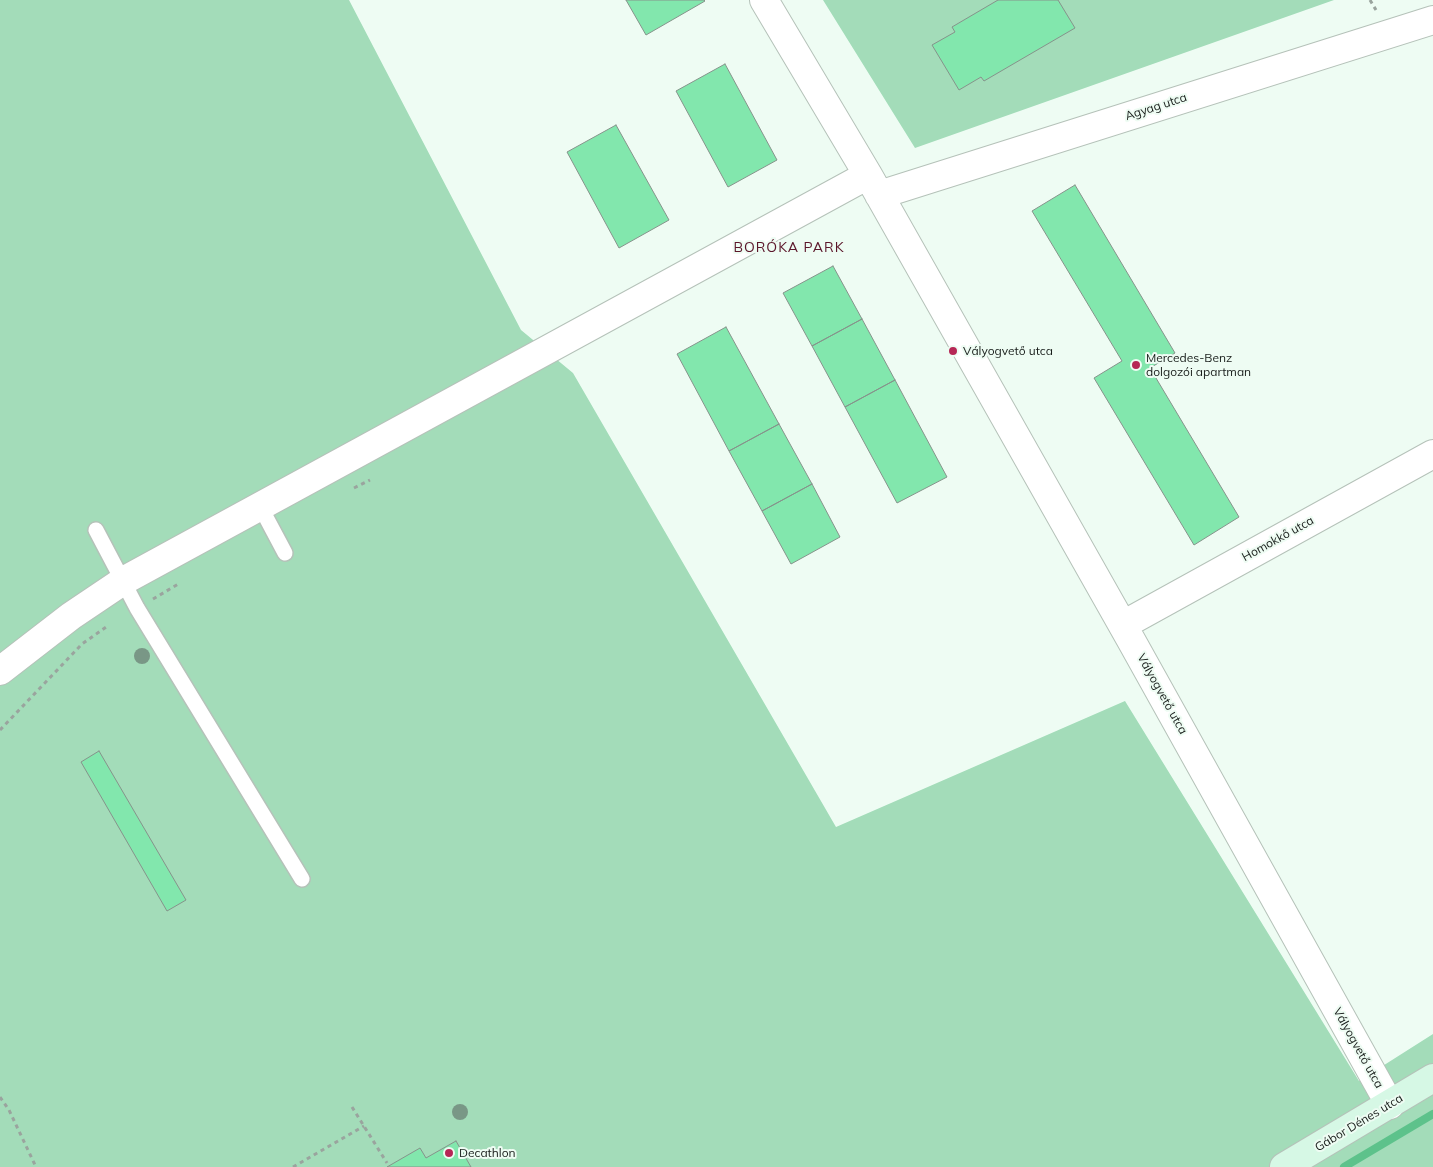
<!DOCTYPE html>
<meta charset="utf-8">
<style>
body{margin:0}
canvas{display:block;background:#eefcf3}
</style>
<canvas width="1433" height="1167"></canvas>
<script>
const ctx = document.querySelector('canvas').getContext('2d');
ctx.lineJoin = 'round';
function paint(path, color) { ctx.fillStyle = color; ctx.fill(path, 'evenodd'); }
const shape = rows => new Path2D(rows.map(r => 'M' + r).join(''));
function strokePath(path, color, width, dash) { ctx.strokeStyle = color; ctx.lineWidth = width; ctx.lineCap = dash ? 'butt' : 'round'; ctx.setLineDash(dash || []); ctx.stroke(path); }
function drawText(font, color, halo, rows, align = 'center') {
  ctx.font = font + ' Mulish,sans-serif'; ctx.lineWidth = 4; ctx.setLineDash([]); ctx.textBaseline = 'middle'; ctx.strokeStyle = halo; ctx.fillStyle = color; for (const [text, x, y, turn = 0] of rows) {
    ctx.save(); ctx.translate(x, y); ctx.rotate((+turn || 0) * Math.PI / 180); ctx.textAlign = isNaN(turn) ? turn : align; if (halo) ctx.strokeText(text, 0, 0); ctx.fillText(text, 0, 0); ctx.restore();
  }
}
const green = shape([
 [0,0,349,0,521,330,573,373,836,827,1125,701,1359,1081,1433,1034,1433,1167,0,1167],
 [823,0,1334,0,915,148]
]);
const stream = shape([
 [1344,1167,1433,1114]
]);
const building = shape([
 [626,0,704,0,705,1,646,35,626,0],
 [998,0,1058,0,1075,28,984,81,981,77,959,90,932,45,955,32,952,27,998,0],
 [725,64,777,160,728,187,676,91,725,64],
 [616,125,669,220,619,248,567,152,616,125],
 [1075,185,1175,353,1150,368,1239,517,1194,545,1094,378,1122,361,1032,211,1075,185],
 [833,266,862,319,812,346,783,293,833,266],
 [862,319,895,380,845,407,812,346,862,319],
 [726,327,779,424,729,451,677,354,726,327],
 [895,380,947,477,897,503,845,407,895,380],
 [779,424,812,484,762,511,729,451,779,424],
 [812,484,840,537,791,564,762,511,812,484],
 [99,751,186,900,167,911,81,762,99,751],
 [456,1141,471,1167,387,1167,420,1148,426,1158,456,1141]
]);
const path = shape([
 [1370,0,1376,10],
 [354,488,370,480],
 [153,599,180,583],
 [0,730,82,644,109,625],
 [0,1097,9,1110,36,1167],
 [352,1107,387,1163],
 [293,1167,364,1126]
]);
const lane = shape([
 [260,506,285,553],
 [96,530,137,608,302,879]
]);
const street = shape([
 [764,0,868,175,1131,640,1390,1105],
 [879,195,1433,20],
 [1123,625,1433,454],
 [0,671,71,616,123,581,868,175]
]);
const secondary = shape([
 [1284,1167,1433,1078]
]);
const trees = [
 [142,656],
 [460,1112]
];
const markers = [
 [953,351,5,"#b62756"],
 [1136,365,5,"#b62756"],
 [449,1153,5,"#b62756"]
];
const streetNames = [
 ["Agyag utca",1156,107,-18],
 ["Homokkő utca",1278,539,-29],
 ["Vályogvető utca",1162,694,61],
 ["Vályogvető utca",1358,1048,61],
 ["Gábor Dénes utca",1359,1123,-31]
];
const poiNames = [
 ["Vályogvető utca",963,351],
 ["Mercedes-Benz",1146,358],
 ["dolgozói apartman",1146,372],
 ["Decathlon",459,1153]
];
const neighbourhoodNames = [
 ["BORÓKA PARK",789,248]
];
paint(green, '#a3dcb9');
strokePath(stream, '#5dc28b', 8);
paint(building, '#82e7ad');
strokePath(building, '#86938b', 1);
strokePath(lane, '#b5c2b9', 18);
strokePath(street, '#b5c2b9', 30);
strokePath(secondary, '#b5c2b9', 30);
strokePath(path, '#9aa49e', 3, [4, 4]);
strokePath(lane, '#fff', 15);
strokePath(street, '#fff', 28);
strokePath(secondary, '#d6f8e5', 28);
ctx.fillStyle = '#799786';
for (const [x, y] of trees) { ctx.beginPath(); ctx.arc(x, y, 8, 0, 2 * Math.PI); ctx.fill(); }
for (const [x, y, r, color] of markers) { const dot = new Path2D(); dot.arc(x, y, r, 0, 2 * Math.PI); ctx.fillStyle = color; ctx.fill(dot); strokePath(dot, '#eefcf3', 2); }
drawText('12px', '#181d1a', '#eefcf3', streetNames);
drawText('12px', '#181d1a', '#eefcf3', poiNames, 'left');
ctx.letterSpacing = '1px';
drawText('14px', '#5b162a', '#eefcf3', neighbourhoodNames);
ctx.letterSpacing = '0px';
</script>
